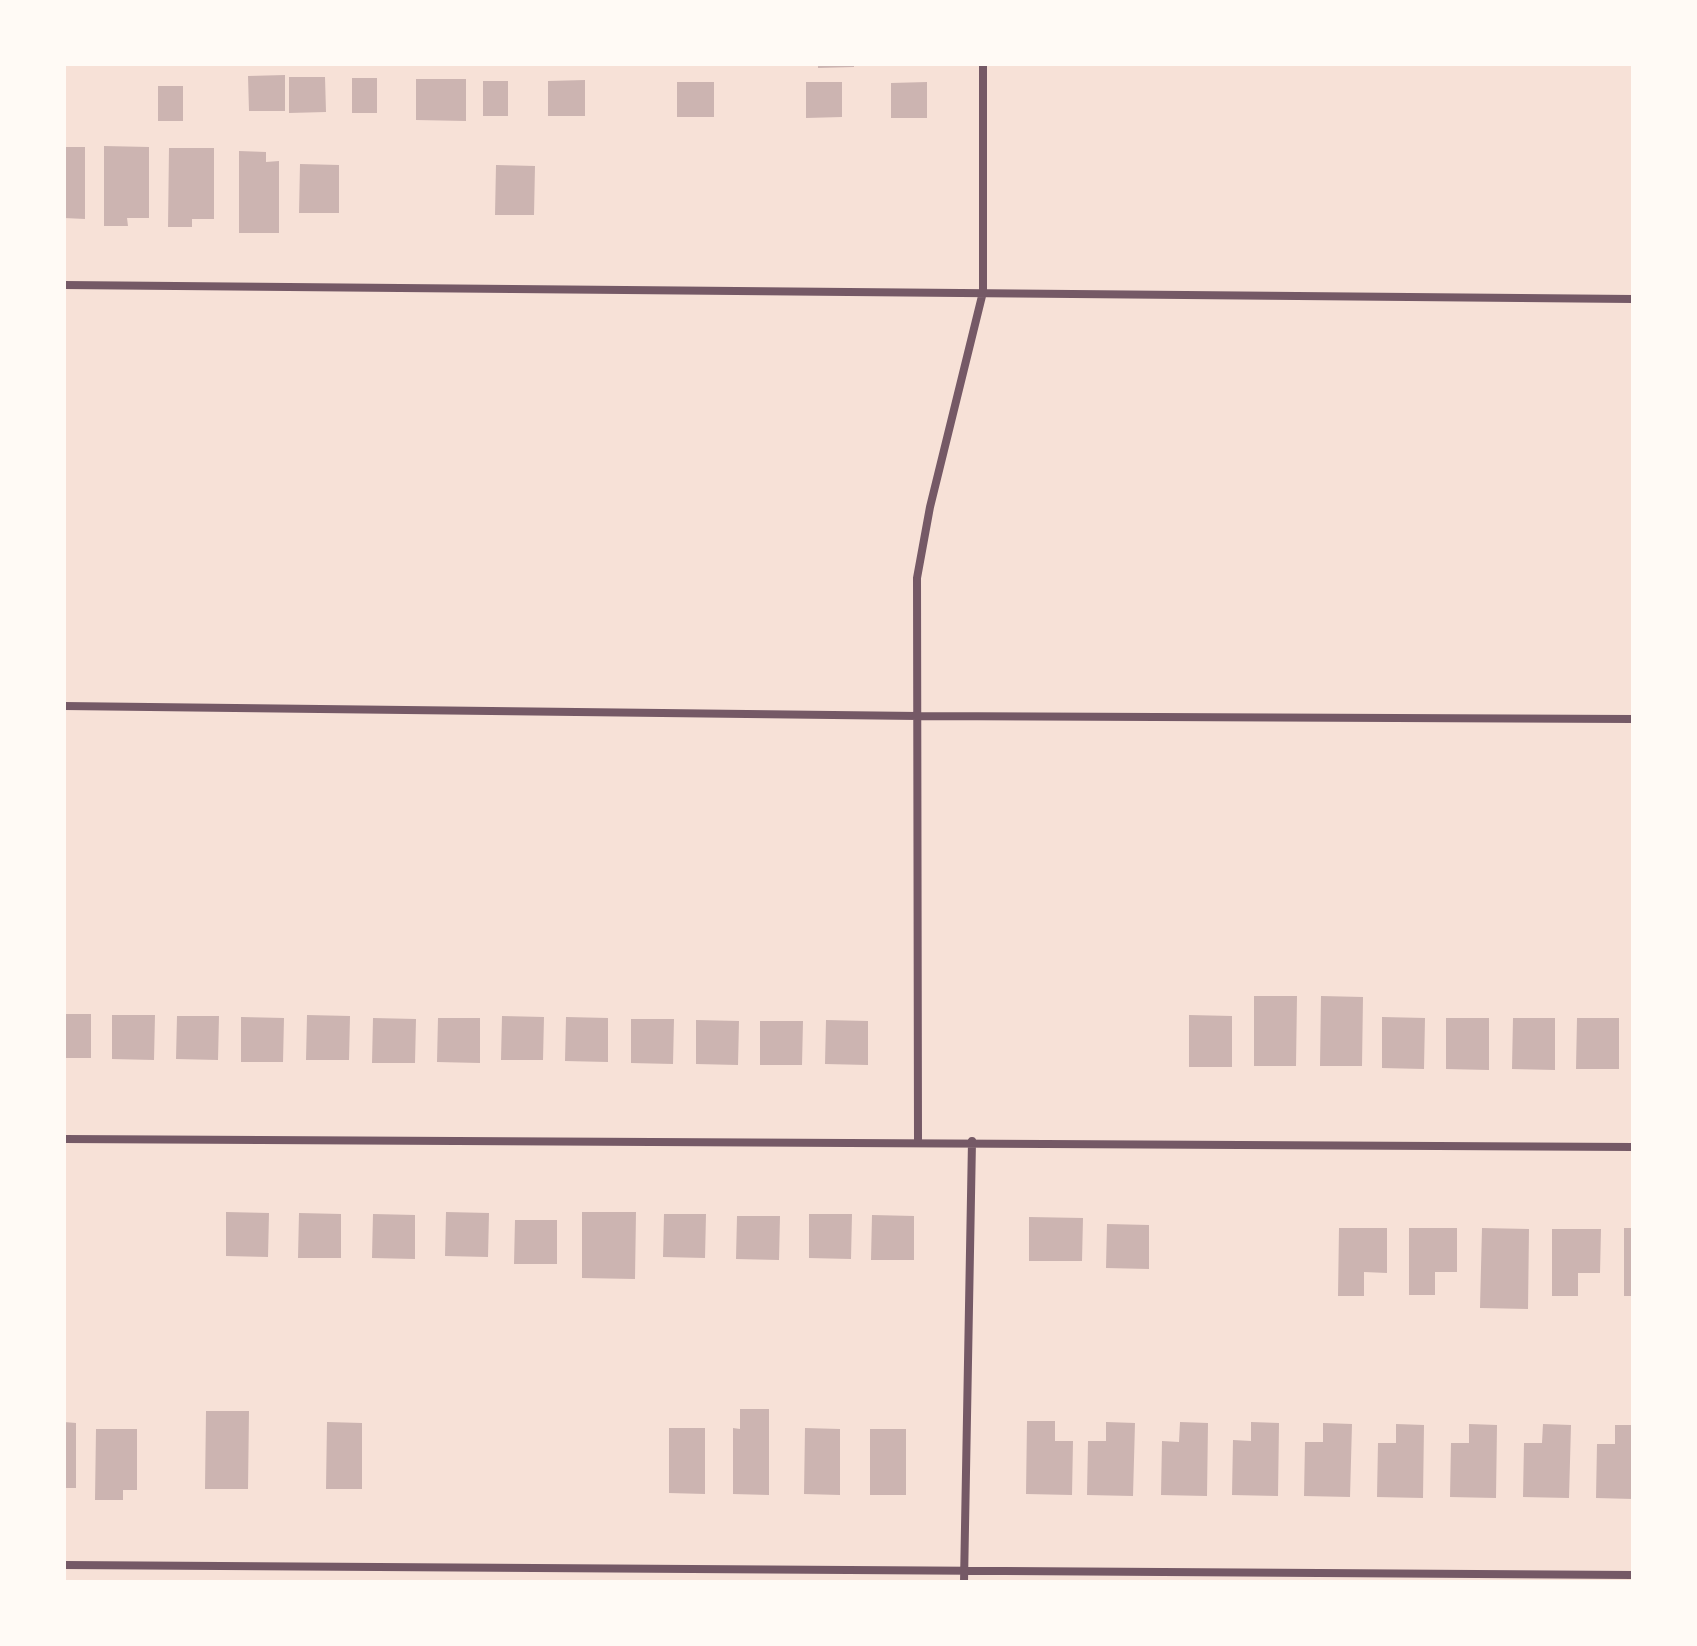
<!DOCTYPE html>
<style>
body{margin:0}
#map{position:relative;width:1697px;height:1646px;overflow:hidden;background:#f7e1d7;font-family:Rubik,sans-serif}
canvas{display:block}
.frame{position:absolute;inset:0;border:66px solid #fffaf5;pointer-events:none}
</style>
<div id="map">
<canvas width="1697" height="1646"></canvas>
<div class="frame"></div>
</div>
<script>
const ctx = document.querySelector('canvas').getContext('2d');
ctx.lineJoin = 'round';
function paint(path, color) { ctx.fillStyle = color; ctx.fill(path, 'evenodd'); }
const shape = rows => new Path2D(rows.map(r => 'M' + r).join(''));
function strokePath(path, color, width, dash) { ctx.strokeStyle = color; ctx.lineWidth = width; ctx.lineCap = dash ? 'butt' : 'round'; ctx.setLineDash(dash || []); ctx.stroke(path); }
const building = shape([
 [818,64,854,64,854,67,818,68],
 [285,75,285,111,249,111,248,76],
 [289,77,325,77,326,112,289,113],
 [352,78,377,78,377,113,352,113],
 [416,79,466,79,466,121,416,120],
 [585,80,585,116,548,116,548,81],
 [483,81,508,81,508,116,483,116],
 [677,82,714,82,714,117,677,117],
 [806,82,842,82,842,117,806,118],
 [927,82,927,118,891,118,891,83],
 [158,86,183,86,183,121,158,121],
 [104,146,149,147,149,218,127,218,128,226,104,226],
 [64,147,85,147,85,219,64,218],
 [169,148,214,148,214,219,192,219,192,227,168,227],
 [239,151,266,152,266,162,279,161,279,233,239,233],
 [300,164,339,165,339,213,299,213],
 [496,165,535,166,534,215,495,215],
 [1254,996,1297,996,1296,1066,1254,1066],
 [1321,996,1363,997,1362,1066,1320,1066],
 [64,1014,91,1014,91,1058,64,1058],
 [112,1015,155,1015,154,1060,112,1059],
 [307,1015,350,1016,349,1060,306,1060],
 [1189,1015,1232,1016,1232,1067,1189,1067],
 [177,1016,219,1016,218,1060,176,1059],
 [502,1016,544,1017,543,1060,501,1060],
 [241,1017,284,1018,283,1062,241,1062],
 [566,1017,608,1018,608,1062,565,1061],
 [1382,1017,1425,1018,1424,1069,1382,1068],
 [373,1018,416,1019,415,1063,372,1063],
 [438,1018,480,1018,480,1063,437,1062],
 [1446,1018,1489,1018,1489,1070,1446,1069],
 [1513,1018,1555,1018,1555,1070,1512,1069],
 [1577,1018,1619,1018,1619,1069,1576,1069],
 [631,1019,674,1019,673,1064,631,1063],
 [696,1020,739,1021,738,1065,696,1064],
 [826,1020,868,1021,868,1065,825,1064],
 [760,1021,803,1021,802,1065,760,1065],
 [226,1212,269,1213,268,1257,226,1256],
 [446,1212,489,1213,488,1257,445,1256],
 [582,1212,636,1212,635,1279,582,1278],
 [299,1213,341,1214,341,1258,298,1258],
 [373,1214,415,1215,415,1259,372,1258],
 [664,1214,706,1214,705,1258,663,1257],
 [809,1214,852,1214,851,1259,809,1258],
 [872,1215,914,1216,914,1260,871,1260],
 [737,1216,780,1216,779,1260,736,1259],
 [1029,1217,1083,1218,1082,1261,1029,1261],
 [515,1220,557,1220,557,1264,514,1264],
 [1107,1224,1149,1225,1149,1269,1106,1268],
 [1339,1228,1387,1228,1387,1273,1364,1272,1364,1296,1338,1296],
 [1409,1228,1457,1228,1457,1272,1435,1272,1435,1295,1409,1295],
 [1482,1228,1529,1229,1528,1309,1480,1308],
 [1624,1228,1633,1228,1633,1296,1624,1296],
 [1552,1229,1601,1229,1600,1273,1578,1273,1578,1296,1552,1296],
 [740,1409,769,1409,769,1495,733,1494,733,1428,740,1429],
 [206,1411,249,1411,248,1489,205,1489],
 [1027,1421,1055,1421,1055,1441,1073,1441,1072,1495,1026,1494],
 [64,1422,76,1423,76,1488,64,1488],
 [327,1422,362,1423,362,1489,326,1489],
 [1106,1422,1135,1423,1133,1496,1087,1495,1088,1441,1106,1441],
 [1180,1422,1208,1423,1207,1496,1161,1495,1162,1441,1179,1442],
 [1251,1422,1279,1423,1278,1496,1232,1495,1233,1440,1251,1441],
 [1323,1423,1352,1424,1350,1497,1304,1496,1305,1442,1323,1442],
 [1396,1424,1424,1425,1423,1498,1377,1497,1378,1443,1396,1443],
 [1469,1424,1497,1425,1496,1498,1450,1497,1451,1443,1469,1443],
 [1543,1424,1571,1425,1569,1498,1523,1497,1524,1443,1542,1443],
 [1615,1425,1633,1425,1633,1499,1596,1498,1597,1444,1615,1444],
 [669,1428,705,1428,705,1494,669,1493],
 [805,1428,840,1429,840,1495,804,1494],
 [96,1429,137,1429,137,1490,123,1490,123,1500,95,1500],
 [870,1429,906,1429,906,1495,870,1495]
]);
const minor = shape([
 [64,285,1633,299],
 [64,706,918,716,1633,719],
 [64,1139,1633,1147],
 [918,1141,917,578,930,507,983,292,983,64],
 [64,1565,1633,1575],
 [964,1582,972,1141]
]);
paint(building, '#ccb4b1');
strokePath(minor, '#755966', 8);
</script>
